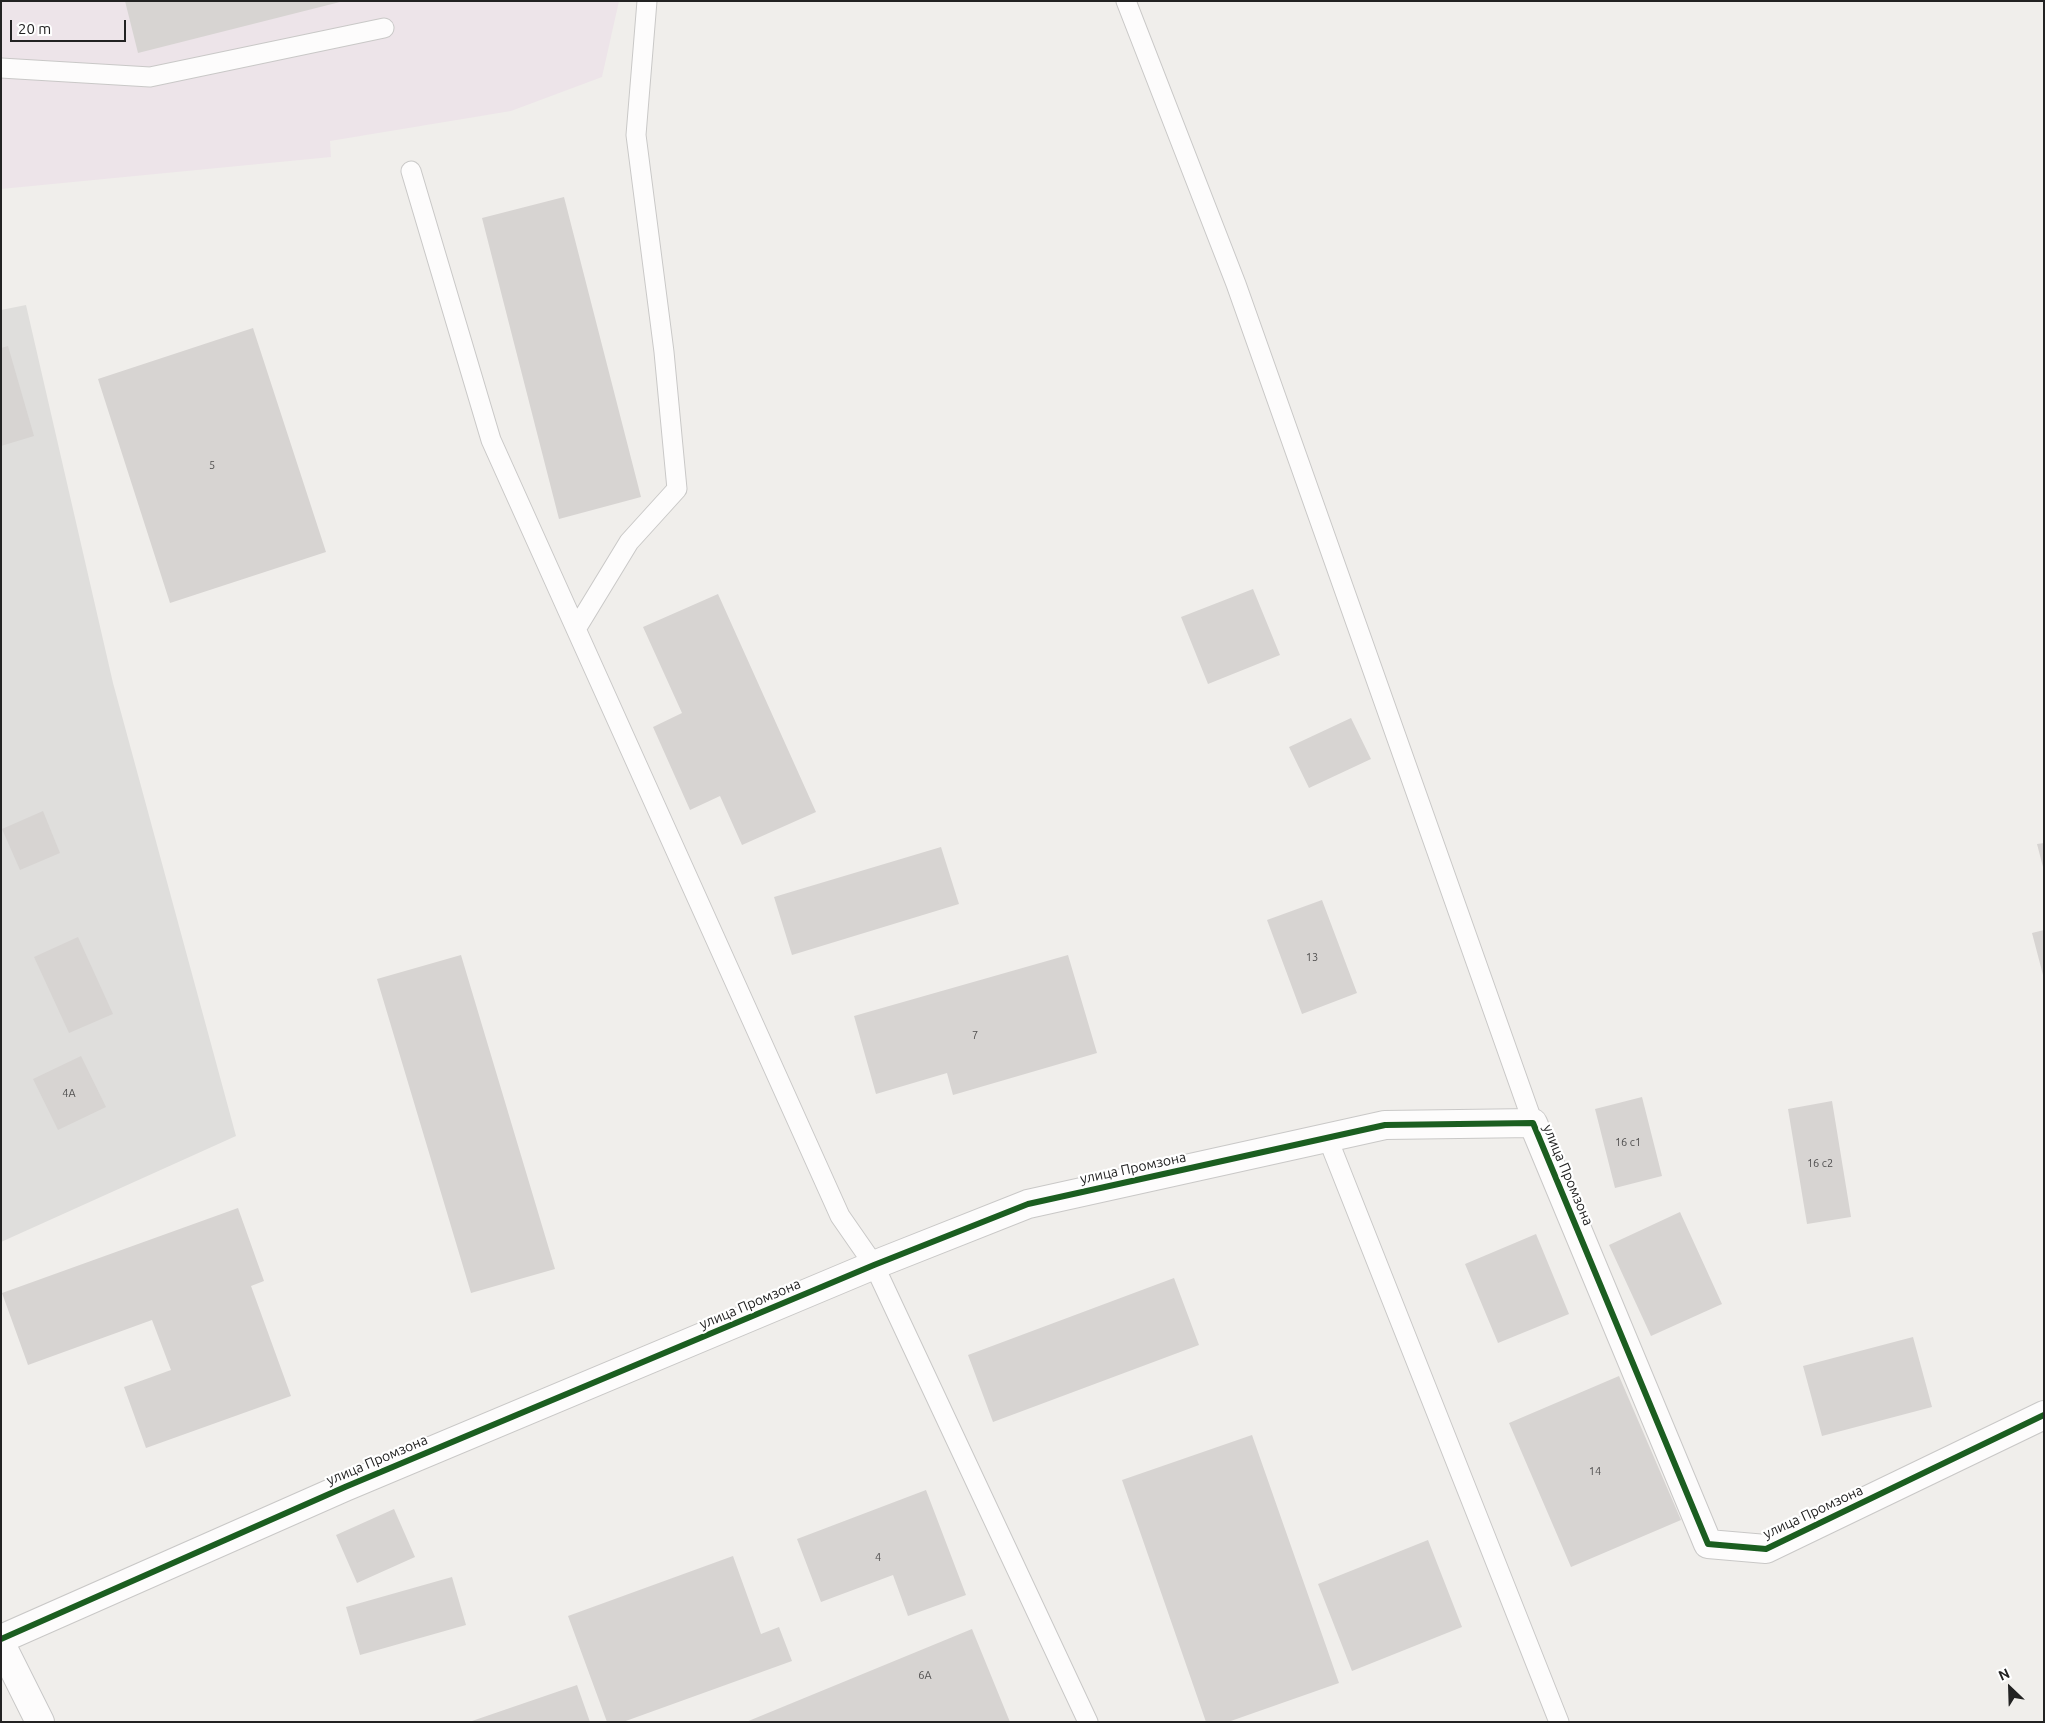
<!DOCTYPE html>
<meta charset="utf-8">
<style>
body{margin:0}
#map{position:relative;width:2045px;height:1723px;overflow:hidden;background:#f0eeeb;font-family:Ubuntu,sans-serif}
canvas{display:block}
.frame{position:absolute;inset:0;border:2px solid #222;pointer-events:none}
.north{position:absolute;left:1985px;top:1663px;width:50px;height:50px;-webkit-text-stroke:4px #fff;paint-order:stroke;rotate:336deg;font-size:14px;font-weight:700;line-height:20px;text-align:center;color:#222}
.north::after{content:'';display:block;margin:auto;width:18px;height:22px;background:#222;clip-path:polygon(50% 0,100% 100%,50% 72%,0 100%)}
.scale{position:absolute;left:10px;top:20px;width:116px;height:22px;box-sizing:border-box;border:2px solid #222;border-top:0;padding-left:6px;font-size:15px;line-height:18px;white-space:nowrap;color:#222;-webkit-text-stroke:4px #fff;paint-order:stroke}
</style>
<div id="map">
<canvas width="2045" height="1723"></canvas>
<div class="frame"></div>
<div class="north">N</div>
<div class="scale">20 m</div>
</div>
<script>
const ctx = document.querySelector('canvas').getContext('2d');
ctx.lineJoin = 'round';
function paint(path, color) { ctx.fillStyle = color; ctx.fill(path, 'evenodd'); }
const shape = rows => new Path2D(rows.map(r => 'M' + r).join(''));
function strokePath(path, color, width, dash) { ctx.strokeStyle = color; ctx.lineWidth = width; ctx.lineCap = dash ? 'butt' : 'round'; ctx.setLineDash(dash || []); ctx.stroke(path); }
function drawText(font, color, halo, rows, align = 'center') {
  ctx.font = font + ' Ubuntu,sans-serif'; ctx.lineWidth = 4.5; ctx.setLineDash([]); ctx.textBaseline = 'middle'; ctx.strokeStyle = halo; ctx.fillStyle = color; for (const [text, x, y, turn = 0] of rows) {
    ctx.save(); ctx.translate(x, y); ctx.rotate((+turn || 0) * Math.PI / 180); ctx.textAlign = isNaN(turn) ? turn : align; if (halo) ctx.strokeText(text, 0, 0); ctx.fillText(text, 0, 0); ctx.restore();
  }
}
const residential = shape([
 [26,305,113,683,236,1136,1,1242,1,310]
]);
const industrial = shape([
 [1,1,619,1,602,77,511,111,330,141,331,157,1,189]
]);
const building = shape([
 [125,1,340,1,340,2,138,53],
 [564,197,641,497,559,519,482,218],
 [253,328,326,552,170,603,98,379],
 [8,346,34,436,1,446,1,348],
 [1253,589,1280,655,1208,684,1181,617],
 [718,594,816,812,742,845,720,796,690,810,653,727,682,713,643,627],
 [1351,718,1371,759,1309,788,1289,747],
 [43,811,60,853,20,870,2,829],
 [2044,843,2044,867,2043,867,2037,844],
 [941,847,959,904,792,955,774,897],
 [1322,900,1357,993,1302,1014,1267,920],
 [2044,930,2044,975,2043,975,2032,933],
 [78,937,113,1014,69,1033,34,957],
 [461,955,555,1269,471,1293,377,979],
 [1068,955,1097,1053,953,1095,947,1073,876,1094,854,1016],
 [81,1056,106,1107,58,1130,33,1079],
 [1642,1097,1662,1176,1615,1188,1595,1109],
 [1832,1101,1851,1217,1807,1224,1788,1109],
 [238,1208,264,1281,251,1286,291,1396,146,1448,124,1387,171,1370,152,1320,28,1365,2,1293],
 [1680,1212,1722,1304,1651,1336,1609,1245],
 [1536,1234,1569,1314,1498,1343,1465,1264],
 [1174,1278,1199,1345,993,1422,968,1355],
 [1913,1337,1932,1407,1822,1436,1803,1366],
 [1619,1376,1681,1520,1571,1567,1509,1423],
 [1252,1435,1339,1683,1228,1722,1206,1722,1122,1480],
 [926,1490,966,1595,908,1616,893,1575,821,1602,797,1539],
 [394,1509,415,1557,357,1583,336,1535],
 [1428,1540,1462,1627,1352,1671,1318,1584],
 [733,1556,761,1634,779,1627,792,1661,623,1722,607,1722,568,1616],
 [452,1577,466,1625,360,1655,346,1607],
 [972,1629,1010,1722,746,1722],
 [577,1685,590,1722,472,1722,472,1721]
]);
const service = shape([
 [1126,1,1236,284,1533,1123],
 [1,68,150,77,384,28],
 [411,171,491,440,840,1216,874,1265,1088,1722],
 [576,629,629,542,677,489,664,352,636,135,647,1],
 [1328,1139,1559,1722]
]);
const minor = shape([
 [1,1639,345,1487,874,1265,1028,1204,1385,1125,1533,1123,1708,1544,1766,1549,2044,1415]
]);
const tertiary = shape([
 [1,1644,40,1722]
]);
const cycleway = shape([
 [1,1639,345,1487,874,1265,1028,1204,1385,1125,1533,1123,1708,1544,1766,1549,2044,1415]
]);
const numberNames = [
 ["5",212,465],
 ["13",1312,957],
 ["7",975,1035],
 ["4А",69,1093],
 ["16 с1",1628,1142],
 ["16 с2",1820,1163],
 ["14",1595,1471],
 ["4",878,1557],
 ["6А",925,1675]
];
const streetNames = [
 ["улица Промзона",1133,1168,-12],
 ["улица Промзона",1568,1175,67],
 ["улица Промзона",750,1304,-23],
 ["улица Промзона",377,1460,-23],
 ["улица Промзона",1813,1512,-25]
];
paint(residential, '#dfdedc');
paint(industrial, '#ede4e9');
paint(building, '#d7d4d2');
strokePath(service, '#c9c8c7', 21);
strokePath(minor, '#c9c8c7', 30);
strokePath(tertiary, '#c9c8c7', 30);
strokePath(service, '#fdfcfc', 19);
strokePath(minor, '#fdfcfc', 28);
strokePath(tertiary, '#fdfcfc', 28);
strokePath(cycleway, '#1b5e20', 6);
drawText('11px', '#4f4e4e', null, numberNames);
drawText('14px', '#222', '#fff', streetNames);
</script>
